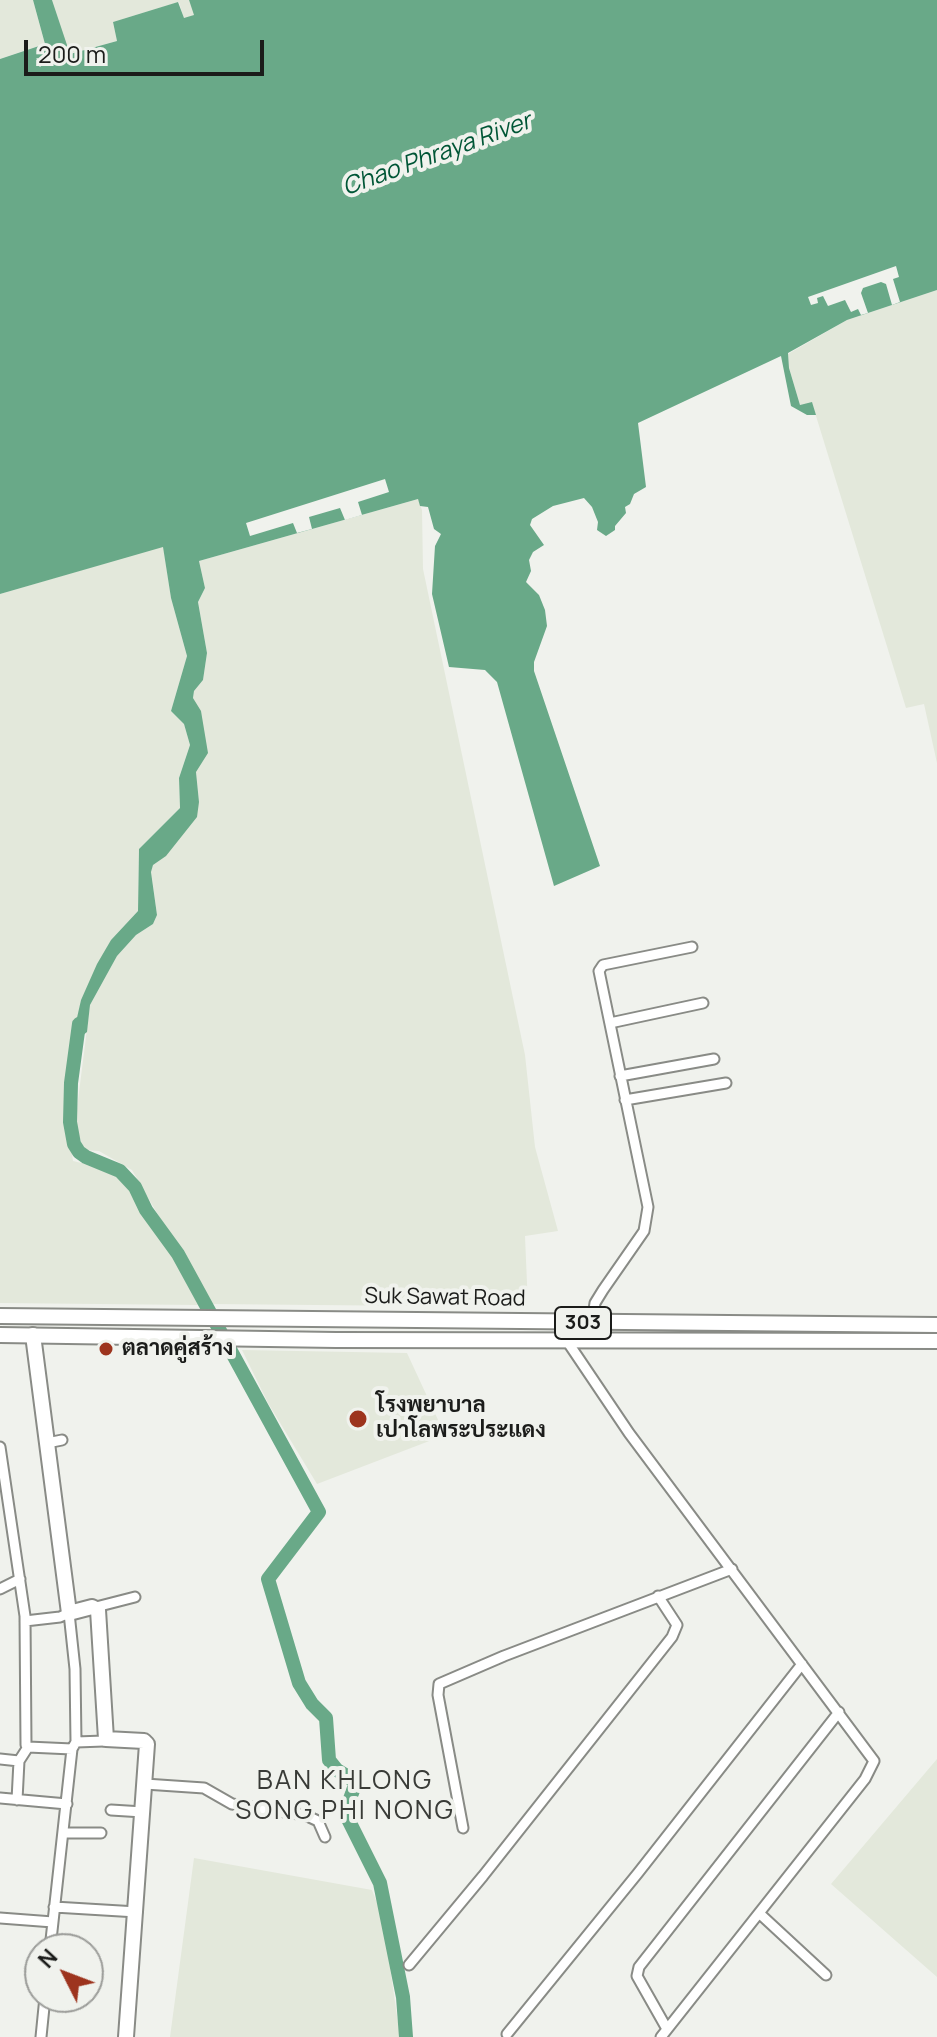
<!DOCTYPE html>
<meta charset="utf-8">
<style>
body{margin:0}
#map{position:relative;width:937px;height:2037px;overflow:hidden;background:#f0f2ed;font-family:Manrope,sans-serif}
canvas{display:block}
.north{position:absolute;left:24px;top:1933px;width:80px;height:80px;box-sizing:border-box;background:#f0f2ed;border:2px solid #9b9c99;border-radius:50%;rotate:312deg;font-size:22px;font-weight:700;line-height:32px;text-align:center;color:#1b1c1a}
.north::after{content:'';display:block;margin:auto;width:28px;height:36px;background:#9d341e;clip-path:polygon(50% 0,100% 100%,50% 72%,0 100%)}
.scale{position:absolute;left:24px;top:40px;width:240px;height:36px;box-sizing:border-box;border:4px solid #1b1c1a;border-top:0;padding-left:10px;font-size:24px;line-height:28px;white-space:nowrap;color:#1b1c1a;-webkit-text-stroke:6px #f0f2ed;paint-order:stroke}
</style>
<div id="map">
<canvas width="937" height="2037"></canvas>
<div class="north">N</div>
<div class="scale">200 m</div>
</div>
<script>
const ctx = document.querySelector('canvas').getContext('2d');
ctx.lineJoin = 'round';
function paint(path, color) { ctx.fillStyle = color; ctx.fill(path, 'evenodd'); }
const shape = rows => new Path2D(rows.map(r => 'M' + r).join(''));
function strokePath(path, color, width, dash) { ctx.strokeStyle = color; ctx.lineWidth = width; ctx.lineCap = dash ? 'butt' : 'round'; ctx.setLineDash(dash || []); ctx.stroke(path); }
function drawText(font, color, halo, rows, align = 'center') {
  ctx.font = font + ' Manrope,Sarabun,sans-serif'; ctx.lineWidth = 8; ctx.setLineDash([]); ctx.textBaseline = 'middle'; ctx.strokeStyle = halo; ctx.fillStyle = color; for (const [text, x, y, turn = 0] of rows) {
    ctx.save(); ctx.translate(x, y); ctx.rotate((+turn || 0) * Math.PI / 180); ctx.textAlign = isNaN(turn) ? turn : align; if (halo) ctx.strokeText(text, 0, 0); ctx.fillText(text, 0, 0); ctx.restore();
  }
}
const built = shape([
 [0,0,33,0,45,44,0,59],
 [52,0,189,0,195,15,184,19,179,2,113,22,117,41,69,54],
 [937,290,937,763,924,704,906,708,812,403,800,405,789,368,788,354,847,320],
 [418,499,422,510,423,569,525,1055,535,1147,558,1231,525,1236,528,1307,210,1304,132,1170,99,1151,84,1150,75,1124,90,1005,117,956,136,935,153,924,157,915,151,871,153,865,166,855,199,802,196,772,196,705,193,698,194,691,203,680,207,653,198,602,205,588,199,561],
 [163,546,171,598,187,656,171,711,184,724,190,745,179,778,180,808,139,849,138,911,111,940,81,1000,64,1097,73,1161,130,1174,198,1305,0,1303,0,594],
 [242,1350,407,1353,445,1435,317,1484,268,1403],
 [937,1759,937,1977,831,1884],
 [194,1858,372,1890,383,1918,400,2037,170,2037]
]);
const water = shape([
 [33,0,52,0,70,54,117,41,113,22,178,2,184,18,194,15,189,0,937,0,937,290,847,320,788,353,789,368,800,405,812,402,816,415,807,415,791,406,781,356,638,423,646,487,634,494,630,504,625,507,626,513,615,526,615,530,606,536,597,530,598,522,592,507,584,498,553,506,532,519,530,525,544,545,533,552,529,560,531,571,526,582,539,595,545,610,547,626,534,662,534,671,600,866,554,886,497,682,485,670,449,667,432,594,435,546,441,534,434,529,428,507,420,506,418,499,199,561,205,588,198,602,207,653,203,680,194,691,193,698,201,711,208,753,196,772,199,802,197,817,166,856,153,865,151,872,157,915,153,924,136,935,117,956,90,1005,87,1032,77,1040,72,1040,81,1000,97,964,111,940,138,911,139,849,180,808,179,778,190,745,184,724,171,711,187,656,171,598,163,547,0,594,0,59,45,44]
]);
const pier = shape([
 [896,266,899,277,893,279,900,302,892,305,886,284,881,282,863,288,861,293,868,313,861,315,858,309,851,312,845,300,828,306,823,296,817,298,818,303,811,305,808,297],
 [385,479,389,492,358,502,362,515,345,520,340,508,309,517,312,529,297,533,293,523,250,536,246,523]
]);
const river = shape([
 [79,1024,71,1083,70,1122,74,1144,79,1152,86,1157,120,1171,135,1187,146,1210,178,1254,319,1512,268,1579,299,1683,312,1704,326,1718,329,1760,337,1770,356,1782,345,1813,380,1883,403,1997,406,2037]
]);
const street = shape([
 [610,1023,703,1003],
 [620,1076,714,1059],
 [625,1100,726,1083],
 [592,1323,595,1303,603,1290,644,1231,648,1207,599,971,603,965,692,947],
 [567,1341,629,1433,874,1761,865,1779,661,2037],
 [47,1443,62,1440],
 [0,1447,25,1616,26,1745,28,1747,72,1749],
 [0,1589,20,1579],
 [96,1607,135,1597],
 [25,1621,60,1617,69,1613,75,1669,76,1742,72,1749,50,1949],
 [76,1742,104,1741,106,1739],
 [0,1759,19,1761],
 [145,1784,204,1788,232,1804,305,1815,318,1821,325,1837],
 [0,1798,67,1804],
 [17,1800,19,1761,28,1747],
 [111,1810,143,1812],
 [463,1828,438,1695,439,1684,504,1656,732,1569],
 [63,1833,101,1833],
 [54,1907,137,1912],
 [759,1913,826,1975],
 [0,1918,53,1922],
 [409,1965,483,1876,672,1637,677,1625,658,1596],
 [667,2029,637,1976,639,1967,839,1712],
 [507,2034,638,1873,802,1664],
 [41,2037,45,1997]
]);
const secondary = shape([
 [33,1335,69,1613,92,1607,98,1610,106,1739,144,1741,147,1744,126,2037]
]);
const primary = shape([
 [0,1316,937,1325],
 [0,1335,336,1340,937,1341]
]);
const markers = [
 [106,1349,8,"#9d341e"],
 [358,1419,10,"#9d341e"]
];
const shields = [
 [583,1323,56]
];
const shieldNames = [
 ["303",583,1323]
];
const streetNames = [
 ["Suk Sawat Road",445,1298,1]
];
const poiNames = [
 ["ตลาดคู่สร้าง",122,1349],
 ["โรงพยาบาล",376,1406],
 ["เปาโลพระประแดง",376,1431]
];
const waterNames = [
 ["Chao Phraya River",437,155,-20]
];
const quarterNames = [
 ["BAN KHLONG",345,1782],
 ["SONG PHI NONG",345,1812]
];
paint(built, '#e3e8db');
paint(water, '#69a988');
paint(pier, '#f0f2ed');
strokePath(river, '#69a988', 14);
strokePath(street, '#898b86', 13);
strokePath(secondary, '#898b86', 18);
strokePath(primary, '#898b86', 18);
strokePath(street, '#fff', 9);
strokePath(secondary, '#fff', 14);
strokePath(primary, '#fff', 14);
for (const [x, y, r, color] of markers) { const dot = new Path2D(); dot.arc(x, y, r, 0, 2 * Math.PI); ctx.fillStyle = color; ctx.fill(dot); strokePath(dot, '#f0f2ed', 3); }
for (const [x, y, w] of shields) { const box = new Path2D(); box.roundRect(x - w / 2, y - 16, w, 32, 6); ctx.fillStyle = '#f0f2ed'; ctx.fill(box); strokePath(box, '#1b1c1a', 2); }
drawText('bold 20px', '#1b1c1a', null, shieldNames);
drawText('22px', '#1b1c1a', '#f0f2ed', streetNames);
drawText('bold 22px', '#1b1c1a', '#f0f2ed', poiNames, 'left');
drawText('italic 24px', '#005636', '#f0f2ed', waterNames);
ctx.letterSpacing = '2px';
drawText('26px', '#393b37', '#f0f2ed', quarterNames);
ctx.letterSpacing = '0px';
</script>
